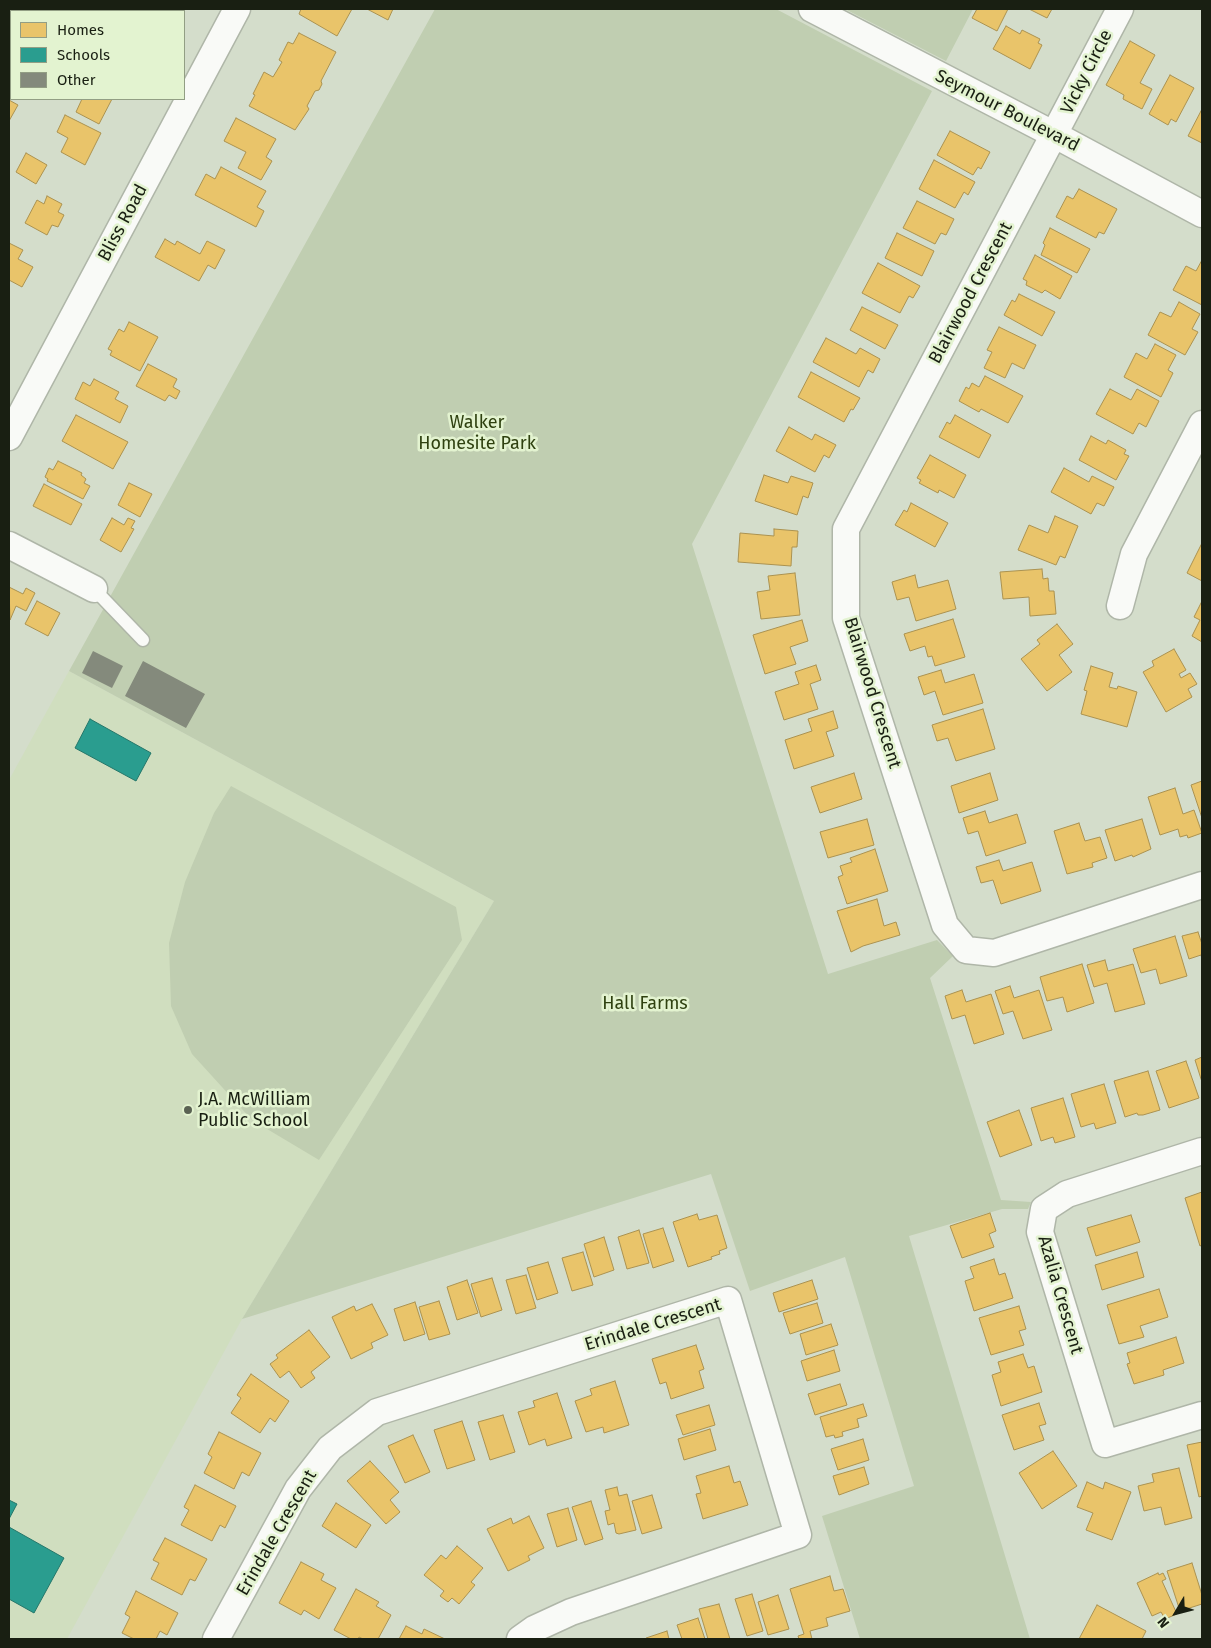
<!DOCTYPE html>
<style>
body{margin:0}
#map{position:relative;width:1211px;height:1648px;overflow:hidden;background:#d4ddcb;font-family:"Fira Sans",sans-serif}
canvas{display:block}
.frame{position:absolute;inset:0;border:10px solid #191f12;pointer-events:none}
.legend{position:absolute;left:10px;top:10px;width:175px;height:90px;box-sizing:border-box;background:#e3f3d0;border:1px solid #929e84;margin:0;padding:6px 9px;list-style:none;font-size:15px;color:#191f12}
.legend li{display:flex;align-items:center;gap:10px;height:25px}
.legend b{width:25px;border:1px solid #929e84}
.north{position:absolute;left:1151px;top:1588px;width:50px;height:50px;-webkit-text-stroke:4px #e3f3d0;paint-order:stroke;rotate:233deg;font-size:14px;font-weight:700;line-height:20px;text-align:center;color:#191f12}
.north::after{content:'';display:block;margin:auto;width:18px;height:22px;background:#191f12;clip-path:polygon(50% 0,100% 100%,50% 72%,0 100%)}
</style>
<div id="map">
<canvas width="1211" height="1648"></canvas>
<div class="frame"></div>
<ul class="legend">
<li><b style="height:14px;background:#e9c46a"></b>Homes</li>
<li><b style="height:14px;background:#2a9d8f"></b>Schools</li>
<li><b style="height:14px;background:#848a7c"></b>Other</li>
</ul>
<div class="north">N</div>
</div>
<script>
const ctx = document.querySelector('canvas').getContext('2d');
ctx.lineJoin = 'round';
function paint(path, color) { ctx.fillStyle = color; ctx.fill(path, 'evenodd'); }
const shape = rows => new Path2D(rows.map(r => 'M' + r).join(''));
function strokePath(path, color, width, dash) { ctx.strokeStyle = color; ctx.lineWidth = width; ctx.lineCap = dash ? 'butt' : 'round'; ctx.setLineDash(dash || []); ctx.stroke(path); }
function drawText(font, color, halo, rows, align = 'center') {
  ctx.font = font + ' "Fira Sans",sans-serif'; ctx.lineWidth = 5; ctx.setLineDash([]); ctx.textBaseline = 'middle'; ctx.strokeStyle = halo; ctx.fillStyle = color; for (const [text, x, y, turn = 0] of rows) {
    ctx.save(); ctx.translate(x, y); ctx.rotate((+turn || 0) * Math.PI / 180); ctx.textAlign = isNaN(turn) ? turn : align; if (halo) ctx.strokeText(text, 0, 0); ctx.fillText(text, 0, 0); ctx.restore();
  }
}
const built = shape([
 [69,671,494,901,242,1319,67,1639,9,1639,9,780]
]);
const green = shape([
 [435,9,776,9,932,91,692,544,828,974,937,940,953,956,930,978,1001,1200,1031,1202,1028,1209,1002,1209,909,1236,1030,1639,860,1639,822,1516,914,1486,845,1257,750,1291,711,1174,242,1319,494,901,69,671],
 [845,9,973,9,946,61],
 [231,786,456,907,462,940,319,1160,252,1120,192,1054,171,1006,169,943,185,882,214,813]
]);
const homes = shape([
 [301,9,352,9,337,36,299,14,301,9],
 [367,9,393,9,388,20,367,9],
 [977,9,1008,9,997,31,972,18,977,9],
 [1029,9,1052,9,1047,18,1029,9],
 [1006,26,1020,34,1022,30,1040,39,1038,43,1042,45,1030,69,993,49,1006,26],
 [299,33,336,52,321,81,322,84,319,90,315,91,307,106,309,109,295,130,249,106,255,95,253,94,264,72,273,77,282,62,279,60,288,42,293,44,299,33],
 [1130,41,1155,55,1140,83,1152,89,1142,109,1123,99,1124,95,1106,85,1130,41],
 [11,52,11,81,9,80,9,57,11,52],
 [1170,75,1194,88,1176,122,1171,119,1168,125,1149,114,1170,75],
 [82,99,112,99,99,124,76,112,82,99],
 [9,100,18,105,9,121,9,100],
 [1202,109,1202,143,1188,136,1202,109],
 [65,115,101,133,85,165,61,152,68,138,57,132,65,115],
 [236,118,276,139,266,157,272,161,261,180,238,168,246,152,224,141,236,118],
 [950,131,990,152,981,169,978,167,973,175,937,155,950,131],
 [26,153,47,165,36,184,16,172,26,153],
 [934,160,975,182,968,195,964,192,955,208,919,189,934,160],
 [221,167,266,191,257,207,264,211,256,227,195,195,206,174,215,179,221,167],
 [1079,189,1117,209,1104,234,1099,232,1096,238,1056,217,1067,196,1073,199,1079,189],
 [47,196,62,204,58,212,64,215,58,227,52,225,47,235,25,223,37,200,44,204,47,196],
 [917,201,954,219,946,235,941,233,935,244,903,228,917,201],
 [1050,228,1090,249,1077,273,1041,255,1045,245,1043,243,1050,228],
 [897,233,934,251,922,276,885,258,897,233],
 [165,239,175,245,177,241,200,254,207,241,225,250,215,269,208,265,199,281,155,257,165,239],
 [9,243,23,250,18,259,33,267,22,287,9,280,9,243],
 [1035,255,1072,276,1060,299,1045,290,1042,293,1026,285,1027,281,1023,279,1035,255],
 [1202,260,1202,305,1173,290,1186,266,1196,271,1202,260],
 [878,263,920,286,913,298,909,296,900,313,862,293,878,263],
 [1019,294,1055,312,1042,336,1004,315,1012,300,1015,302,1019,294],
 [1179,302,1200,314,1192,329,1198,332,1185,355,1148,335,1160,312,1171,317,1179,302],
 [862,307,898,325,885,349,850,330,862,307],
 [129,322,158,337,140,371,110,355,112,351,108,349,119,329,124,332,129,322],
 [999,327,1036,345,1024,369,1012,363,1005,378,984,368,992,352,987,350,999,327],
 [826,338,856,354,860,348,880,359,873,373,868,370,859,387,813,362,826,338],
 [1155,344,1176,355,1168,370,1173,373,1161,397,1124,377,1136,353,1147,359,1155,344],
 [148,364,177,379,173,387,180,391,176,399,169,395,165,401,136,386,148,364],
 [811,372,860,398,853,410,851,409,844,422,798,397,811,372],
 [985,376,1023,396,1008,423,981,409,979,412,959,401,966,387,969,389,972,383,979,387,985,376],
 [94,379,119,392,115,399,128,406,120,423,75,399,83,382,90,386,94,379],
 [1110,389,1131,400,1137,389,1159,401,1146,427,1139,423,1133,434,1096,414,1110,389],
 [76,415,128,442,113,469,62,441,76,415],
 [955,415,991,435,979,458,939,437,947,422,950,424,955,415],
 [789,427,812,440,815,434,836,445,829,458,824,455,815,472,776,451,789,427],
 [1091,436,1106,444,1108,440,1126,450,1124,454,1129,456,1116,480,1079,460,1091,436],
 [930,455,966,475,954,498,939,490,938,493,919,483,921,480,917,478,930,455],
 [58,461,82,473,81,475,86,479,84,483,90,486,83,499,47,481,48,479,45,477,49,468,53,470,58,461],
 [1064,468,1089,482,1092,476,1114,487,1104,506,1097,503,1091,514,1051,492,1064,468],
 [764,475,788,483,791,476,813,483,808,498,803,496,797,515,755,501,764,475],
 [129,483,152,494,140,517,118,505,129,483],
 [44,484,82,504,71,525,33,506,44,484],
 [911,503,948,523,935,547,895,525,904,510,907,512,911,503],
 [1055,516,1078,526,1065,558,1060,556,1056,565,1018,550,1029,525,1048,533,1055,516],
 [112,518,124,525,128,518,135,521,131,528,134,529,121,552,100,540,112,518],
 [774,529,798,531,797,547,792,547,791,566,738,562,740,533,774,536,774,529],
 [1202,543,1202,581,1187,573,1202,543],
 [1042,569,1043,579,1048,578,1049,591,1054,591,1056,614,1030,616,1029,597,1003,599,1000,572,1042,569],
 [795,573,800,615,761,619,757,592,770,590,768,576,795,573],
 [915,575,918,588,948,580,956,609,916,621,909,597,897,600,892,582,915,575],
 [9,587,23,594,26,588,35,593,26,611,16,606,10,620,9,587],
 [37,601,60,613,48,636,25,624,37,601],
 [1202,601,1202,642,1192,636,1200,620,1194,617,1202,601],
 [953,619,965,657,935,666,932,656,928,657,925,646,910,651,904,634,953,619],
 [802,620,808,641,790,647,796,664,765,674,753,635,802,620],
 [1057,624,1073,644,1059,655,1072,672,1047,691,1021,659,1040,644,1037,640,1057,624],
 [1174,649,1186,670,1179,674,1181,678,1190,673,1197,684,1188,689,1192,697,1166,712,1143,672,1154,666,1152,661,1174,649],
 [816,665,821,680,810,684,818,709,784,720,775,692,799,684,795,672,816,665],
 [1091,666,1113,673,1109,687,1117,689,1118,686,1137,692,1127,727,1081,714,1087,691,1084,690,1091,666],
 [941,670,945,683,974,674,983,703,943,715,935,691,924,695,918,677,941,670],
 [983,709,995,749,956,761,948,738,937,741,932,725,983,709],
 [833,711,838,728,826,732,834,756,794,769,785,740,812,731,808,719,833,711],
 [854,773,862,799,820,813,811,787,854,773],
 [990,773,998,800,959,813,951,786,990,773],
 [1202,781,1202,818,1191,785,1202,781],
 [1175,788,1183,814,1194,810,1202,833,1188,838,1187,835,1180,837,1178,829,1160,835,1148,797,1175,788],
 [985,811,989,823,1017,814,1026,843,986,856,978,831,968,834,963,818,985,811],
 [867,819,874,845,828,858,820,832,867,819],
 [1142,819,1151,849,1133,857,1132,855,1115,861,1105,830,1142,819],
 [1079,823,1085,841,1100,837,1107,858,1092,863,1093,867,1067,874,1054,831,1079,823],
 [875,849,888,891,847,904,838,877,843,875,840,866,852,862,850,858,875,849],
 [999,860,1003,871,1032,862,1041,891,1001,904,993,880,981,883,976,867,999,860],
 [877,899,884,926,896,922,900,935,863,946,851,952,837,911,877,899],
 [1198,932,1202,944,1202,959,1201,955,1189,959,1182,936,1198,932],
 [1175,936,1187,976,1160,984,1156,969,1141,973,1133,949,1175,936],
 [1105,960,1108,971,1133,964,1145,1004,1115,1012,1107,983,1094,987,1087,965,1105,960],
 [1082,964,1094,1003,1067,1012,1063,997,1047,1001,1040,977,1082,964],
 [1010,986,1014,998,1039,990,1052,1030,1023,1039,1013,1011,1003,1014,995,991,1010,986],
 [962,990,966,1002,991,994,1004,1034,974,1044,965,1015,952,1019,945,996,962,990],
 [1202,1057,1202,1082,1195,1060,1202,1057],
 [1186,1061,1199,1098,1169,1108,1156,1071,1186,1061],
 [1148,1071,1160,1110,1143,1115,1138,1115,1137,1113,1125,1117,1114,1081,1148,1071],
 [1104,1084,1116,1123,1096,1129,1094,1123,1081,1127,1071,1094,1104,1084],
 [1063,1098,1075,1137,1055,1143,1053,1137,1041,1141,1031,1108,1063,1098],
 [1019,1110,1032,1145,1000,1157,987,1122,1019,1110],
 [1202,1192,1202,1245,1200,1246,1185,1198,1202,1192],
 [990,1213,996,1231,989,1234,994,1247,962,1258,950,1226,990,1213],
 [697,1214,699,1220,717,1215,727,1248,719,1251,720,1254,711,1257,712,1259,688,1267,673,1222,697,1214],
 [1131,1215,1140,1242,1096,1256,1087,1228,1131,1215],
 [663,1228,674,1261,653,1268,643,1234,663,1228],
 [639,1230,649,1263,627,1269,618,1237,639,1230],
 [604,1237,614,1270,594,1277,584,1244,604,1237],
 [583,1252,593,1285,572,1291,562,1258,583,1252],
 [1137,1252,1144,1277,1102,1290,1095,1265,1137,1252],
 [994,1259,999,1275,1005,1273,1013,1298,974,1311,965,1281,974,1278,970,1267,994,1259],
 [548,1262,558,1293,537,1300,527,1268,548,1262],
 [526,1275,536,1308,516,1314,506,1280,526,1275],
 [492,1278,502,1310,481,1317,471,1284,492,1278],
 [467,1280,478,1313,457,1320,447,1287,467,1280],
 [812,1280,818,1299,779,1312,773,1293,812,1280],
 [1159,1289,1168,1317,1140,1326,1144,1337,1119,1344,1107,1305,1159,1289],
 [439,1301,450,1334,429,1340,419,1307,439,1301],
 [415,1302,425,1334,404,1341,394,1309,415,1302],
 [817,1303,823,1323,790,1334,783,1313,817,1303],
 [372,1304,388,1335,371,1343,373,1348,351,1359,332,1317,354,1306,356,1311,372,1304],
 [1019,1306,1026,1329,1019,1331,1024,1345,991,1355,979,1318,1019,1306],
 [831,1324,838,1345,806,1355,800,1334,831,1324],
 [309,1330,330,1357,311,1372,315,1378,301,1388,289,1371,280,1378,270,1364,278,1358,276,1355,309,1330],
 [1176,1337,1184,1363,1163,1370,1164,1375,1134,1384,1127,1364,1130,1363,1127,1353,1176,1337],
 [696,1345,704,1369,699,1371,704,1388,671,1399,666,1382,660,1384,652,1359,696,1345],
 [834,1350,840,1371,807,1381,801,1361,834,1350],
 [1023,1354,1028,1368,1034,1366,1042,1392,1001,1406,992,1375,1001,1372,998,1362,1023,1354],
 [251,1374,289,1401,275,1422,270,1418,260,1433,231,1413,241,1398,237,1395,251,1374],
 [615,1381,629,1425,604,1433,603,1427,586,1432,575,1401,592,1395,590,1389,615,1381],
 [840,1384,847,1405,815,1415,808,1394,840,1384],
 [557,1393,572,1438,547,1446,545,1439,529,1445,518,1412,535,1407,533,1401,557,1393],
 [1039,1403,1046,1424,1039,1426,1044,1440,1014,1450,1002,1415,1039,1403],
 [863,1404,867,1416,857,1419,859,1427,842,1432,843,1436,835,1438,834,1435,826,1437,820,1417,863,1404],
 [709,1405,715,1425,683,1435,676,1415,709,1405],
 [503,1415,515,1452,490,1460,478,1422,503,1415],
 [462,1421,475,1460,447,1469,434,1430,462,1421],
 [710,1429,716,1450,684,1460,678,1439,710,1429],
 [219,1432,261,1453,249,1476,242,1472,234,1489,204,1473,212,1457,208,1454,219,1432],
 [413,1435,430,1472,405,1483,388,1446,413,1435],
 [863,1439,869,1460,838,1470,831,1449,863,1439],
 [1202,1442,1202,1496,1199,1497,1187,1445,1202,1442],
 [1053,1451,1077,1486,1042,1509,1019,1473,1053,1451],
 [370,1461,399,1492,390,1500,400,1512,386,1524,347,1481,370,1461],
 [729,1466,734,1483,740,1481,748,1505,703,1519,696,1494,701,1493,696,1476,729,1466],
 [864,1467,869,1484,839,1495,833,1476,864,1467],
 [1179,1468,1192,1518,1165,1525,1161,1507,1144,1511,1138,1486,1154,1482,1152,1474,1179,1468],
 [1087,1482,1103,1489,1105,1482,1131,1492,1112,1540,1086,1530,1093,1513,1077,1507,1087,1482],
 [195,1485,236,1506,225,1528,220,1525,212,1541,181,1525,189,1510,184,1507,195,1485],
 [617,1487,619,1496,627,1494,636,1530,619,1534,616,1533,614,1523,608,1525,605,1511,610,1510,605,1490,617,1487],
 [652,1495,662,1528,642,1534,632,1501,652,1495],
 [591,1501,603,1539,585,1545,572,1507,591,1501],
 [336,1503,371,1525,356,1548,322,1526,336,1503],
 [568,1508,577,1540,557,1547,547,1514,568,1508],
 [529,1516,544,1548,528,1556,530,1560,508,1571,487,1529,511,1518,513,1524,529,1516],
 [165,1538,207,1559,195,1581,190,1579,182,1595,151,1579,159,1563,153,1560,165,1538],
 [457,1546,483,1568,471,1582,475,1585,459,1604,452,1598,448,1602,440,1596,444,1591,424,1575,441,1555,446,1559,457,1546],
 [301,1562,324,1574,321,1580,336,1588,319,1619,304,1610,301,1615,279,1603,301,1562],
 [1192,1563,1202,1595,1202,1604,1180,1611,1167,1571,1192,1563],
 [1158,1573,1159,1575,1163,1573,1166,1579,1162,1581,1177,1614,1165,1619,1161,1612,1152,1616,1137,1583,1158,1573],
 [830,1576,834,1591,843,1589,850,1611,826,1618,828,1626,810,1631,812,1639,799,1639,798,1636,804,1634,790,1589,830,1576],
 [356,1589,379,1602,376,1606,391,1615,378,1639,363,1639,359,1637,358,1639,351,1639,334,1630,356,1589],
 [136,1591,178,1613,167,1635,160,1631,156,1639,134,1639,122,1633,130,1617,125,1614,136,1591],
 [752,1594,763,1631,747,1636,735,1599,752,1594],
 [778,1595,789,1629,768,1635,758,1602,778,1595],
 [719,1604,730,1639,708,1639,699,1609,719,1604],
 [1097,1605,1146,1631,1142,1639,1079,1639,1097,1605],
 [698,1618,705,1639,682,1639,677,1625,698,1618],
 [406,1626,422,1634,424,1629,445,1639,399,1639,406,1626],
 [667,1631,669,1639,646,1639,646,1638,667,1631]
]);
const schools = shape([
 [90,719,151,753,136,781,75,748,90,719],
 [9,1500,17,1504,9,1519,9,1500],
 [9,1527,64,1558,34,1613,9,1599,9,1527]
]);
const building = shape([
 [93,651,123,666,112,688,82,673],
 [143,661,205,694,186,728,125,696]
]);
const lane = shape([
 [94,589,143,640]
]);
const street = shape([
 [812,9,1055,135,1202,214],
 [1120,9,846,529,846,618,945,925,966,950,994,953,1202,885],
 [9,437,237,9],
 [9,545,94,589],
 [1120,606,1134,554,1202,424],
 [1202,1151,1067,1194,1044,1209,1040,1232,1105,1444,1202,1415],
 [216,1639,298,1489,330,1448,377,1412,728,1300,798,1535,571,1612,534,1629,520,1639]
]);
const markers = [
 [188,1110,5,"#5a6253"]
];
const streetNames = [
 ["Vicky Circle",1087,72,-63],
 ["Seymour Boulevard",1007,111,27],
 ["Bliss Road",123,223,-62],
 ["Blairwood Crescent",971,293,-62],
 ["Blairwood Crescent",872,693,73],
 ["Azalia Crescent",1060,1295,74],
 ["Erindale Crescent",653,1325,-17],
 ["Erindale Crescent",277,1533,-60]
];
const parkNames = [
 ["Walker",477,423],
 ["Homesite Park",477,444],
 ["Hall Farms",645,1004]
];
const poiNames = [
 ["J.A. McWilliam",198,1100],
 ["Public School",198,1121]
];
paint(built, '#d0debf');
paint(green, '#c0ceb1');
paint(homes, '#e9c46a');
strokePath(homes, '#ab9250', 1);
paint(schools, '#2a9d8f');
strokePath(schools, '#25776a', 1);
paint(building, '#848a7c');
strokePath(lane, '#afb6a8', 15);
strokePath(street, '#afb6a8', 29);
strokePath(lane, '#f9faf7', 12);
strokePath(street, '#f9faf7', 26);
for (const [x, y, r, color] of markers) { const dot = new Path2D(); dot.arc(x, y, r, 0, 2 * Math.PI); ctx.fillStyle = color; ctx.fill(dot); strokePath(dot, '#e3f3d0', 2); }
drawText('18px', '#191f12', '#e3f3d0', streetNames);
drawText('18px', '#2f4110', '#e3f3d0', parkNames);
drawText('18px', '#191f12', '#e3f3d0', poiNames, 'left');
</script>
